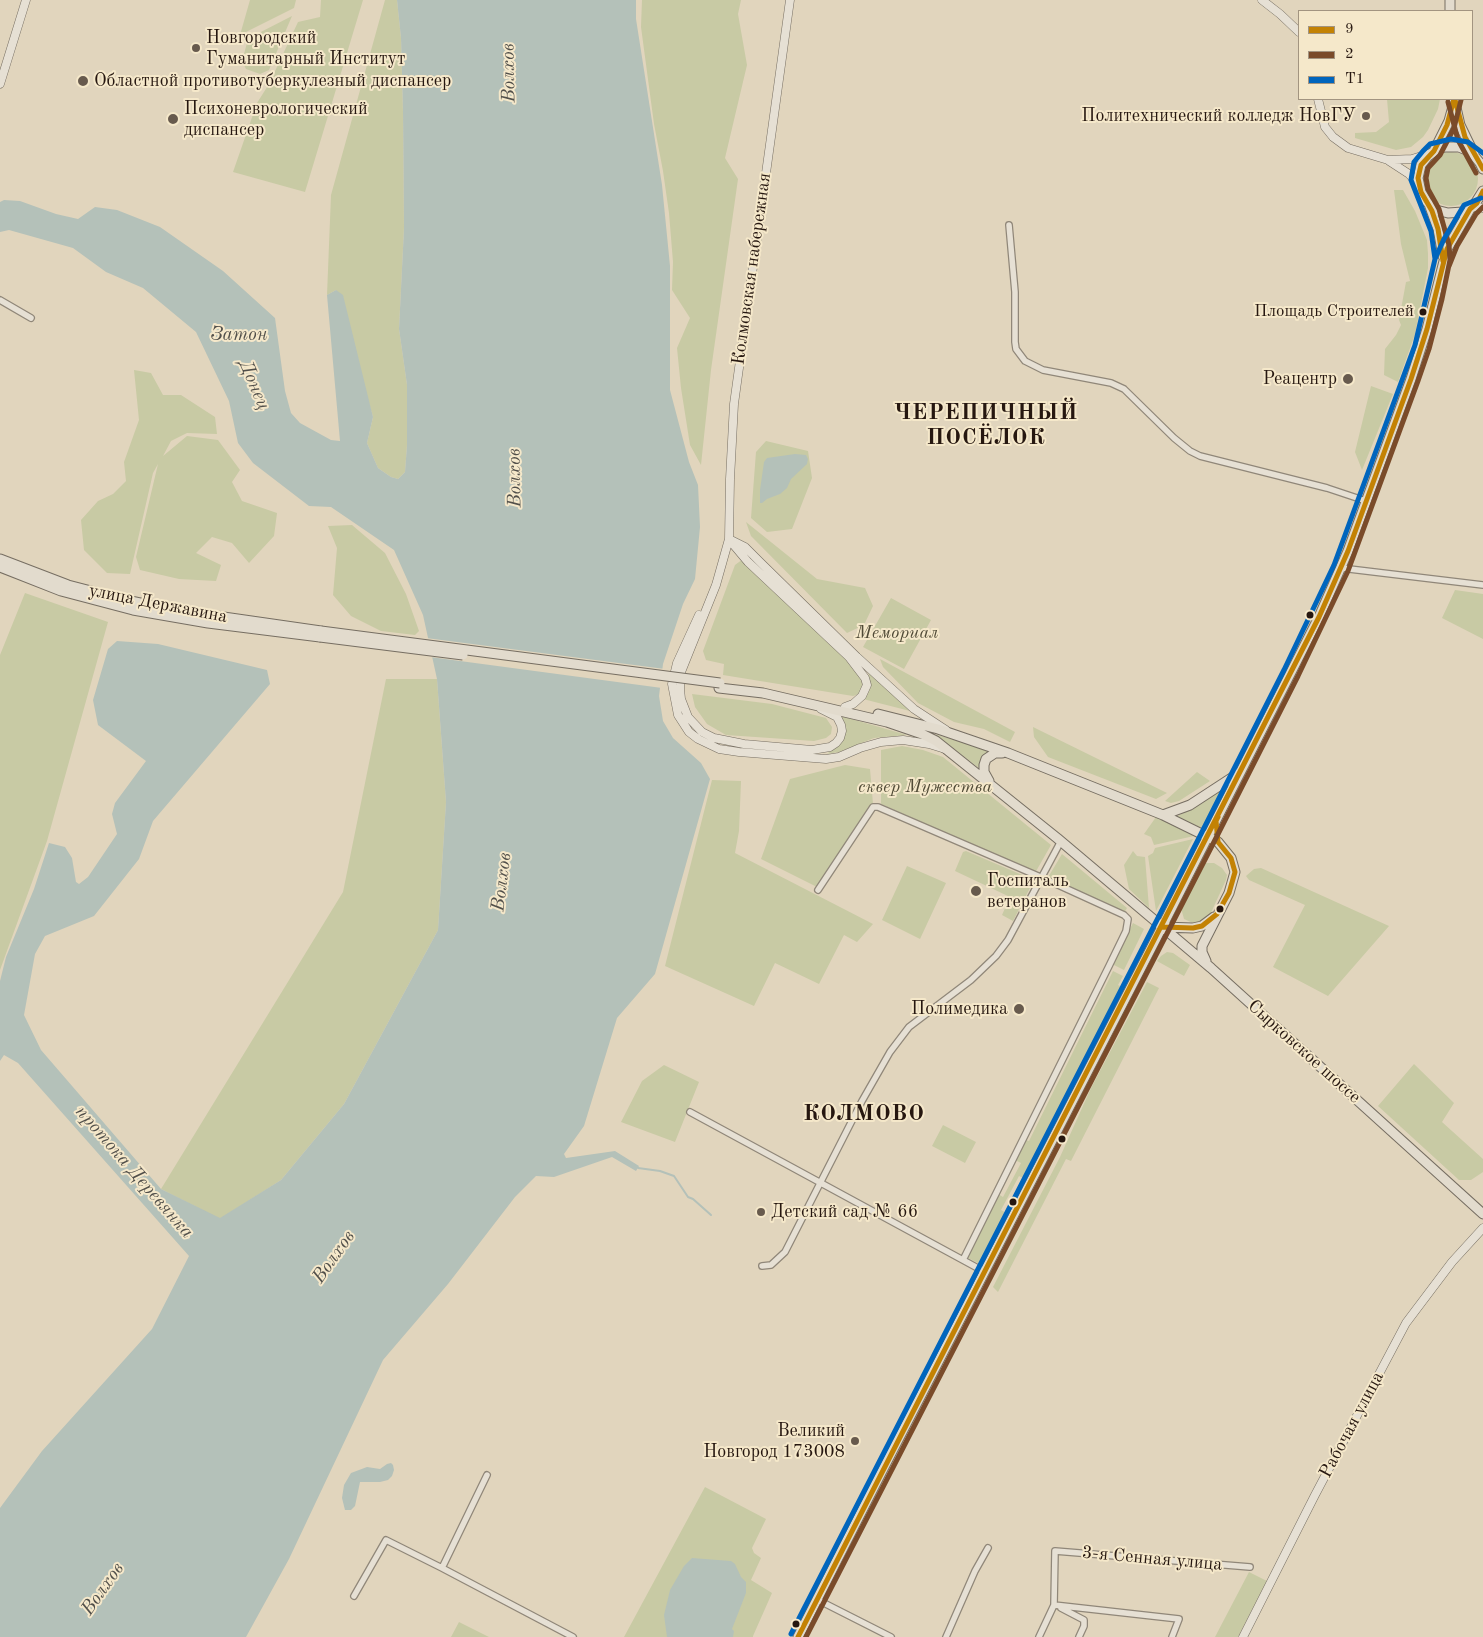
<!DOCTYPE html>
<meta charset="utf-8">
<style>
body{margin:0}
#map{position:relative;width:1483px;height:1637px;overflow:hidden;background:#e1d5bd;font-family:"Old Standard TT",serif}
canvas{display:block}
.legend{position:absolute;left:1298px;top:10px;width:175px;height:90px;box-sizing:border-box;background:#f5e8ca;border:1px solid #a29480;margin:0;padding:6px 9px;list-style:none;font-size:15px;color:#261710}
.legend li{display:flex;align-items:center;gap:10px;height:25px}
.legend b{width:25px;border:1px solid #a29480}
</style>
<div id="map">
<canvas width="1483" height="1637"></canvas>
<ul class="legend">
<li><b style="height:6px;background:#c38204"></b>9</li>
<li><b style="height:6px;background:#7a4b2a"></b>2</li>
<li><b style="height:6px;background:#0065bd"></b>Т1</li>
</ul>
</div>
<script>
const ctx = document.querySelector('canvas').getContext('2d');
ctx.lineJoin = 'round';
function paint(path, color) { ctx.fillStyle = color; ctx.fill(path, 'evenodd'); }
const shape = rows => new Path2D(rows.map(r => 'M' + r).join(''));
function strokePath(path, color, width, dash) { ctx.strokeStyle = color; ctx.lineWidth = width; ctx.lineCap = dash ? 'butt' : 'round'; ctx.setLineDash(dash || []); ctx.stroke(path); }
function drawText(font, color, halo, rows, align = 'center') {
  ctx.font = font + ' "Old Standard TT",serif'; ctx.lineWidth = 4; ctx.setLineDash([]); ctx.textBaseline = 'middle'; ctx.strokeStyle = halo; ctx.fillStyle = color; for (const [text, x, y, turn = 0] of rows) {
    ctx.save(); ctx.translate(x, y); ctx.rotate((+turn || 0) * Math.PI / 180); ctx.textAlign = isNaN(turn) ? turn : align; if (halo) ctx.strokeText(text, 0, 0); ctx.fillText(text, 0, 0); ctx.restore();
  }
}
const green = shape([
 [250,0,296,0,294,8,240,35],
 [321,0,363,0,305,192,233,172,257,103,269,84,298,22,320,17],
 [385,0,397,0,401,38,403,112,404,228,399,329,407,385,407,445,405,472,398,479,391,477,378,468,367,443,373,417,336,290,327,295,331,195],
 [642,0,741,0,738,14,747,65,725,158,738,179,711,370,701,465,690,445,681,388,677,348,690,318,672,290,673,262,669,213,663,171,654,124,641,27],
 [292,16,269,70,260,74,246,69,242,61,247,43,253,36],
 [1387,99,1440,99,1438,109,1428,130,1423,137,1411,147,1396,150,1355,138,1355,133,1376,132,1389,122],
 '1424 179a27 27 0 1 1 54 0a27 27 0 1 1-54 0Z',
 [1394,190,1403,190,1415,211,1427,240,1428,254,1428,268,1415,334,1398,382,1384,375,1385,349,1396,335,1401,325,1399,320,1406,282,1410,281,1401,244],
 [134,370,151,373,163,395,181,395,215,417,217,434,187,433,171,441,163,456,187,436,218,440,240,470,232,482,242,501,277,513,274,536,249,563,232,543,212,537,196,553,221,565,216,581,179,579,140,570,136,557,158,464,153,473,130,574,107,573,84,550,81,520,98,501,113,494,126,481,124,462,139,420],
 [1371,386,1393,394,1362,470,1355,452],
 [766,441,808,451,812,478,792,529,767,532,751,518,756,452],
 [746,522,817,579,865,588,873,606,864,625,847,633,751,536],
 [352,525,385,553,406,594,419,631,415,635,381,631,351,616,333,595,337,548,328,526],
 [743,559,846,658,860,674,864,683,859,694,853,696,723,675,724,664,706,660,703,651,735,565],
 [1455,590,1483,594,1483,639,1442,618],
 [25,593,108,622,47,841,0,970,0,655],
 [891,598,931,620,904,669,863,647],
 [880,659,1015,732,1010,742,984,729,954,722,918,703,883,667],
 [868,670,914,712,863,699,870,683],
 [386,679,437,679,446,802,438,930,344,1104,281,1180,220,1219,161,1189,343,892],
 [692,694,772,704,826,718,832,727,831,734,826,738,814,741,726,735,707,724,695,707],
 [841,716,907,735,874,738,839,752,827,754,838,744,845,732],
 [1033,727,1167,793,1156,799,1048,757,1034,737],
 [934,734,964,743,990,751,983,756,979,768],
 [902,746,923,750,943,757,1051,845,1035,873,881,804,881,750],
 [845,765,870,769,873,804,817,887,761,859,790,779],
 [1197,772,1210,781,1179,801,1171,803,1165,801],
 [712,780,741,781,739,831,735,853,873,924,857,942,844,935,819,984,775,963,754,1006,665,966],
 [1230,784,1207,830,1176,817,1203,802],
 [1156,817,1194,836,1154,845,1151,837,1144,834],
 [1193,839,1156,911,1148,856,1153,853,1155,848],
 [966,851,1034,880,1013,921,1002,915,1010,897,955,871,963,852],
 [1133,851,1137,856,1145,857,1149,908,1129,889,1124,865],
 [1062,854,1127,908,1124,913,1047,879],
 [1203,863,1214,863,1222,868,1227,875,1226,880,1209,917,1205,921,1195,924,1184,919,1181,908,1182,903,1200,865],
 [907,866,946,883,920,939,882,920],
 [1261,868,1389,926,1328,996,1273,967,1305,905,1249,880,1246,876,1254,869],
 [1133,923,1144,929,1124,970,1112,964],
 [1167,952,1173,953,1190,965,1184,976,1157,961,1161,956],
 [1113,971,1123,976,1118,985,1122,987,1025,1179,1019,1176,1001,1210,1006,1213,980,1264,966,1257,998,1194,1003,1197,1021,1163,1015,1160,1026,1140,1029,1141],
 [1147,982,1159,988,1071,1161,1066,1159,998,1292,993,1287,1060,1157,1091,1088],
 [1414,1064,1454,1103,1442,1122,1483,1159,1483,1172,1471,1180,1459,1180,1378,1106],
 [664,1065,699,1082,675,1142,621,1122,642,1081],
 [943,1125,976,1142,965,1163,932,1146],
 [705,1487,766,1519,752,1548,754,1553,761,1558,751,1580,772,1593,753,1636,753,1637,624,1637],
 [1249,1572,1267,1581,1238,1637,1215,1637],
 [459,1622,489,1637,451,1637]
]);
const water = shape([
 [397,0,636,0,636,19,662,185,670,266,670,390,689,462,698,485,700,527,695,579,683,604,663,664,659,696,663,721,673,738,701,763,710,779,655,974,617,1018,584,1126,564,1154,566,1158,615,1151,639,1166,636,1171,612,1157,554,1177,536,1176,515,1197,448,1284,383,1360,289,1559,246,1637,0,1637,0,1508,42,1451,152,1329,189,1256,18,1063,4,1055,0,1061,0,981,6,957,34,889,49,843,65,847,72,858,76,882,79,884,88,877,117,834,112,814,115,803,146,761,98,725,93,700,108,649,117,641,158,644,267,670,270,684,153,821,139,859,94,916,45,936,35,954,24,1015,41,1050,161,1189,220,1218,281,1180,344,1104,438,930,446,802,437,679,423,615,394,550,331,507,309,506,253,463,238,443,229,401,196,332,143,288,106,272,73,248,9,230,0,232,0,202,4,200,20,201,56,214,78,219,95,207,117,210,160,227,223,271,275,318,285,391,291,413,300,423,331,440,340,441,327,295,336,290,343,295,373,417,367,443,378,468,391,477,398,479,405,472,407,445,407,385,399,329,404,228,403,112,401,38],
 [795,454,806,455,808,459,807,464,791,479,787,488,780,494,767,499,762,503,760,503,760,490,764,462,767,458],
 [391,1463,393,1465,394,1470,392,1476,388,1480,380,1482,360,1482,355,1506,351,1510,345,1510,342,1498,344,1485,351,1473,367,1467,380,1469,387,1464],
 [692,1558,731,1561,735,1564,741,1577,746,1582,746,1593,732,1629,734,1631,733,1637,667,1637,664,1615,670,1590,684,1566]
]);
const pier = shape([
 [426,638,665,669,662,688,430,657]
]);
const stream = shape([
 [638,1168,660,1171,674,1176,688,1197,693,1199,711,1215]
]);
const street = shape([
 [1009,225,1015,292,1015,342,1016,349,1025,361,1043,370,1111,383,1124,389,1174,438,1190,451,1200,456,1327,488,1366,501],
 [0,300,31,318],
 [1341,568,1483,585],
 [818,890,873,807,878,807,1045,879,1124,915,1128,919,1126,931,1109,966,963,1260],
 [690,1112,985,1272],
 [762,1266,771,1265,785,1252,862,1101,890,1052,909,1027,971,980,996,956,1008,940,1061,841],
 [487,1475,442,1568,573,1637],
 [354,1596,386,1540,442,1568],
 [816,1599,891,1637],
 [1054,1605,1179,1619,1172,1637],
 [1061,1608,1084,1620,1084,1626,1079,1637],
 [946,1637,975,1571,988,1548],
 [1039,1637,1054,1605,1055,1551,1250,1567]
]);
const secondary = shape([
 [790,0,734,404,730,479,729,539,716,585,681,672,680,689,681,699,688,717,702,732,714,738,744,744,812,750,830,747,836,743,840,738,842,731,841,725,837,717,821,709],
 [1262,0,1280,14,1299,32],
 [0,84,26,0],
 [1318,99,1325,127,1333,137,1348,148,1388,160,1412,159,1431,153],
 [1389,161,1409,174,1419,185],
 [1477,207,1483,208],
 [729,539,745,547,760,562,857,657,914,709,946,730],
 [732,543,748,562,849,657,865,678,867,685,862,696,853,704,845,707],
 [699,615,677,663,672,684,678,715,689,732,698,739,719,749,739,752,826,759,839,757,860,748,881,742,903,740,929,744,945,749],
 [1243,1637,1315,1495,1406,1323,1452,1262,1483,1228]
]);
const primary = shape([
 [1450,0,1450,11],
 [1454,99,1460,125,1474,154],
 [1434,151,1449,121,1454,103],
 [1483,169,1480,163,1471,152,1459,147,1445,147,1439,148,1428,156,1421,165,1418,178,1421,192,1427,202,1436,210,1448,213,1463,212,1473,207,1483,191],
 [1429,204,1438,229,1443,256],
 [0,559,68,585,126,600,168,609,321,631],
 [0,567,61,591,133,610,208,623,320,637],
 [719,688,763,693,887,722,922,734,936,741,1057,838,1211,968,1483,1214],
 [878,714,938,729,1008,753,1163,815,1218,842,1231,858,1235,872,1229,893,1202,946,1202,952,1206,961],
 [989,781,984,772,984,765,986,759,995,753,1002,753],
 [1163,815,1190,805,1239,773],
 [1162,927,1193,928,1202,926,1214,917],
 [798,1637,883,1469,1162,927,1319,617,1348,551,1411,379,1427,329,1447,249,1470,209]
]);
const primaryBridge = shape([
 [321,631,720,683],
 [320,637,463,655]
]);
const bus1 = shape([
 [1455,100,1465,137,1483,169],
 [1443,261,1438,229,1432,211,1421,192,1418,178,1421,165,1434,151,1447,125,1454,99],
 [1162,927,1193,928,1202,926,1217,914,1229,893,1235,872,1231,858,1218,842,1216,821,1218,817],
 [798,1637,1319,617,1348,551,1411,379,1427,329,1447,249,1470,209,1477,203,1483,191]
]);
const bus2 = shape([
 [1448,102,1458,140,1476,173],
 [1449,266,1457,246,1476,214,1483,207],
 [806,1637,1215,840,1298,676,1348,571,1418,381,1429,349,1442,299,1450,260,1449,245,1439,209,1428,189,1426,178,1428,168,1440,155,1454,128,1461,100]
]);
const bus3 = shape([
 [1435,259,1444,239,1464,205,1481,198],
 [791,1634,1201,834,1284,670,1334,565,1415,345,1435,259,1431,231,1411,180,1414,162,1423,151,1430,144,1451,139,1468,142,1483,153]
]);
const markers = [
 [196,48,5,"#675a4d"],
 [83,81,6,"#675a4d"],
 [1366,116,5,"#675a4d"],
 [173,119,6,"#675a4d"],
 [1423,312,4.5,"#261710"],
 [1348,379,6,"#675a4d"],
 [1310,615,4.5,"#261710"],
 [976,891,6,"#675a4d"],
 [1220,909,4.5,"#261710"],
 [1019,1009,6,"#675a4d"],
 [1062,1139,4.5,"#261710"],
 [1013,1202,4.5,"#261710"],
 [761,1212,5,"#675a4d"],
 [855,1441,5,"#675a4d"],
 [796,1624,4.5,"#261710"]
];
const busNames = [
 ["Площадь Строителей",1414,312]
];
const poiNames = [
 ["Новгородский",206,38],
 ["Гуманитарный Институт",206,59],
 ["Областной противотуберкулезный диспансер",94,81],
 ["Психоневрологический",184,109],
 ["диспансер",184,130],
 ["Политехнический колледж НовГУ",1356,116,"right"],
 ["Реацентр",1337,379,"right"],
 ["Госпиталь",987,881],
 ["ветеранов",987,902],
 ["Полимедика",1008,1009,"right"],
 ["Детский сад № 66",771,1212],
 ["Великий",845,1431,"right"],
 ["Новгород 173008",845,1452,"right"]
];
const streetNames = [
 ["Колмовская набережная",752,269,-82],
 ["улица Державина",158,604,11],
 ["Сырковское шоссе",1304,1052,42],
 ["Рабочая улица",1352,1425,-62],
 ["3-я Сенная улица",1152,1559,5]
];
const parkNames = [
 ["Мемориал",897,633],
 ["сквер Мужества",925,787]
];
const waterNames = [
 ["Волхов",509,73,-91],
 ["Затон",239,335],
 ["Донец",254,385,67],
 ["Волхов",515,478,-91],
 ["Волхов",502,882,-83],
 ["протока Деревянка",134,1172,49],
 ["Волхов",334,1257,-55],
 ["Волхов",103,1589,-55]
];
const districtNames = [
 ["ЧЕРЕПИЧНЫЙ",986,413],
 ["ПОСЁЛОК",986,438],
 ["КОЛМОВО",864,1114]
];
paint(green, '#c8caa4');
paint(water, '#b4c1b9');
paint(pier, '#e1d5bd');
strokePath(stream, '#b4c1b9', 2);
strokePath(street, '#908779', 8);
strokePath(secondary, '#766e62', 9);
strokePath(primary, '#766e62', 11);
strokePath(street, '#e6e0d4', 5.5);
strokePath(secondary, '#e6e0d4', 8);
strokePath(primary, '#e2dbcd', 9);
strokePath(primaryBridge, '#766e62', 11, []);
strokePath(primaryBridge, '#e2dbcd', 9);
strokePath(bus1, '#c38204', 5);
strokePath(bus2, '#7a4b2a', 5);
strokePath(bus3, '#0065bd', 5);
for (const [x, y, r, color] of markers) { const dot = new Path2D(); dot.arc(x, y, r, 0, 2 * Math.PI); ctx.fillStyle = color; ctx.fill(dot); strokePath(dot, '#f5e8ca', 2); }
drawText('17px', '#261710', '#f5e8ca', busNames, 'right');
drawText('18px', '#261710', '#f5e8ca', poiNames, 'left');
drawText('18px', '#261710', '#f5e8ca', streetNames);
drawText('italic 18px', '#504a36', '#f5e8ca', parkNames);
drawText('italic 19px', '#514f4a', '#f5e8ca', waterNames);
ctx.letterSpacing = '1px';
drawText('bold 22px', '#261710', '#f5e8ca', districtNames);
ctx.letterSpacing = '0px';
</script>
